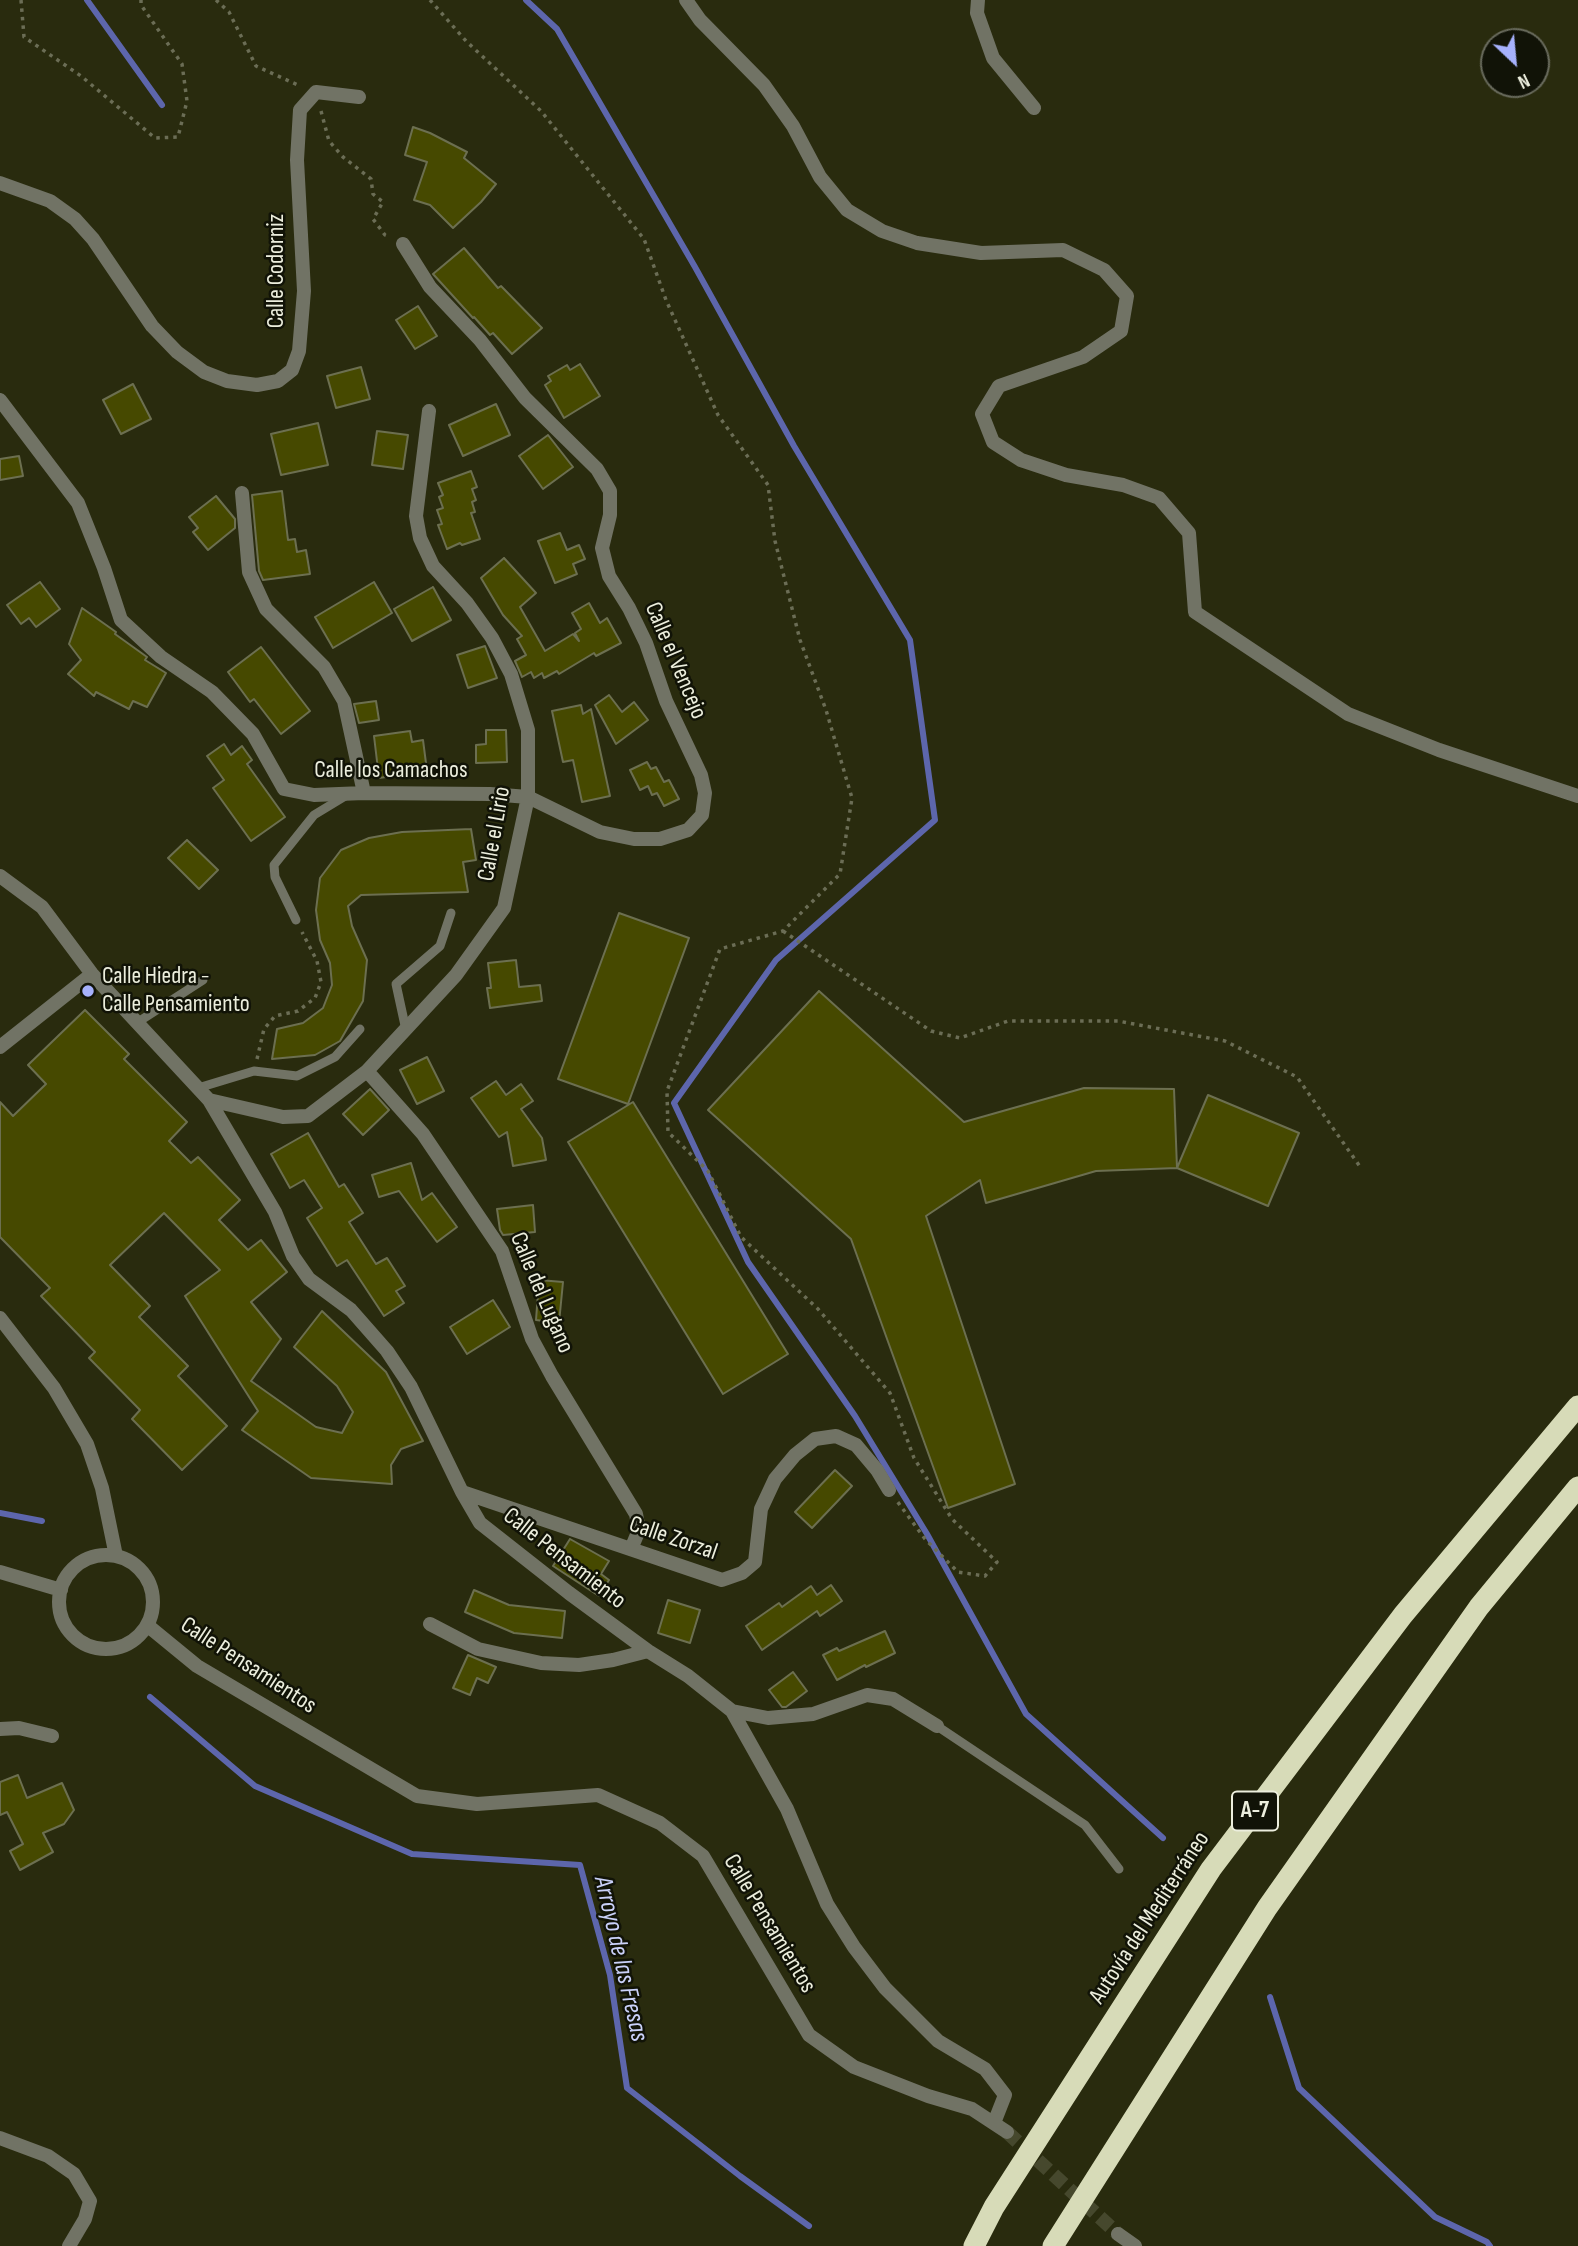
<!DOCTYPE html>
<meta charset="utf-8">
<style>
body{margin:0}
#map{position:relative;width:1578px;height:2246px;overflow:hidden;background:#292b0e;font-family:"Sofia Sans Condensed",sans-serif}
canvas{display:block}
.north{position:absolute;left:1480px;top:28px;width:70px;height:70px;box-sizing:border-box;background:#111307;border:2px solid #696b5d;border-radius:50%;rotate:154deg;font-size:19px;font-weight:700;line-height:28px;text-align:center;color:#eceedd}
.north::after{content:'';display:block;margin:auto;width:24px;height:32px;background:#a6b1fc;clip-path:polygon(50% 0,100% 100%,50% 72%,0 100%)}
</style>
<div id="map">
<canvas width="1578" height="2246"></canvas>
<div class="north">N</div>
</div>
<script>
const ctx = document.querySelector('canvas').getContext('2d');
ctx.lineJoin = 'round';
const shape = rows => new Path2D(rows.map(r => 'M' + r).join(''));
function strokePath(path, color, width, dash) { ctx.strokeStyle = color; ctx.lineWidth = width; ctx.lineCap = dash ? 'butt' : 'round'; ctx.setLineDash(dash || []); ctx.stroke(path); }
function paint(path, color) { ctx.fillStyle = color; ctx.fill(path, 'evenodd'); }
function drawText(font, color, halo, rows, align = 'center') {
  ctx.font = font + ' "Sofia Sans Condensed",sans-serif'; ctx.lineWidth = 5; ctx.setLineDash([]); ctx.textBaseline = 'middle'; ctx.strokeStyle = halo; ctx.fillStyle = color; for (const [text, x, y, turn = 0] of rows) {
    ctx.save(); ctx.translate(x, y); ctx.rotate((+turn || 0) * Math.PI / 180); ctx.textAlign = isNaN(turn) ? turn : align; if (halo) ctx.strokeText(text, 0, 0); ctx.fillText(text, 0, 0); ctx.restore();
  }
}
const stream = shape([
 [87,0,162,105],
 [526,0,557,29,695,267,794,446,910,640,935,820,776,960,674,1103,748,1262,855,1416,927,1534,1026,1714,1163,1838],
 [0,1513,42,1521],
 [150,1697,255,1786,412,1854,580,1865,610,1975,627,2088,740,2176,809,2226],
 [1270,1997,1299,2088,1435,2217,1487,2242,1490,2246]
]);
const building = shape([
 [413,127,430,133,467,152,464,158,496,184,481,202,453,228,430,205,414,200,427,162,405,155,413,127],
 [464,248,498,288,501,286,542,328,512,354,493,333,490,335,474,317,473,318,433,274,464,248],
 [418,306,437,336,415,349,396,320,418,306],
 [580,364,600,396,564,418,545,385,551,381,548,376,567,365,570,370,580,364],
 [361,367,370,399,336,408,327,376,361,367],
 [133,384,151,419,121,434,103,400,133,384],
 [496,404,510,435,463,456,449,425,496,404],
 [318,423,328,465,281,475,271,434,318,423],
 [377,431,408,435,403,469,372,465,377,431],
 [548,435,573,467,543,489,519,456,548,435],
 [19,456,23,476,0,480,0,459,19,456],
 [471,471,477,487,472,489,476,500,472,502,475,512,471,513,480,539,462,545,460,543,447,549,438,525,442,524,437,510,443,508,439,497,443,495,438,483,471,471],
 [282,491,288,540,295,539,297,552,306,550,310,574,263,580,259,571,252,495,282,491],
 [216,496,235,519,235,528,208,550,193,532,198,528,189,517,216,496],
 [560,533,567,550,579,545,585,559,573,564,577,574,555,583,538,541,560,533],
 [504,558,536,593,520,607,545,651,573,634,579,641,575,633,581,629,572,613,589,603,600,623,607,618,621,643,596,656,594,653,559,674,557,671,544,678,542,673,534,678,531,672,522,677,515,661,526,655,517,639,522,636,503,615,481,578,504,558],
 [40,582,60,609,36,627,29,618,21,624,7,605,40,582],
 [374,582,392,613,333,648,315,617,374,582],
 [433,587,451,620,412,641,394,609,433,587],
 [82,608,116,632,115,634,147,657,145,660,166,673,147,707,133,701,129,709,96,692,94,696,68,674,81,660,69,644,82,608],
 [485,646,497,678,468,688,457,655,485,646],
 [261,647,310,711,281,734,254,699,250,702,228,672,261,647],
 [609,695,622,712,634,702,648,720,616,744,595,705,609,695],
 [376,701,379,720,359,723,354,704,376,701],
 [581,705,583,714,591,709,610,796,582,802,573,760,563,762,552,711,581,705],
 [486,730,506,730,507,762,476,763,476,745,486,744,486,730],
 [410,731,412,742,423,740,427,771,379,778,374,736,410,731],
 [224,744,231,755,242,746,252,760,247,764,285,817,251,841,213,788,224,780,207,756,224,744],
 [647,762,651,769,656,767,664,782,669,780,679,799,664,806,657,793,652,795,648,786,640,790,630,770,647,762],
 [471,829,476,860,463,862,468,892,361,895,348,906,352,926,367,960,363,1001,340,1041,315,1055,272,1059,277,1029,303,1023,323,1008,332,985,330,963,320,940,316,910,320,878,341,850,369,838,402,832,471,829],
 [187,840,218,870,199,889,168,858,187,840],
 [619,913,689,938,628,1104,558,1079,619,913],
 [516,960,519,987,540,985,542,1001,490,1008,487,988,491,988,488,963,516,960],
 [819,991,964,1122,1084,1088,1174,1089,1177,1168,1096,1171,986,1203,980,1180,926,1216,1015,1484,948,1508,851,1239,708,1110,819,991],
 [85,1010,129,1054,124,1059,187,1122,169,1141,191,1163,198,1157,240,1200,219,1220,248,1250,261,1240,287,1272,251,1302,281,1339,251,1381,316,1427,342,1433,353,1412,337,1386,294,1347,322,1311,386,1372,423,1441,401,1449,391,1465,392,1484,311,1478,242,1430,258,1411,185,1296,220,1270,164,1213,110,1265,150,1306,139,1317,188,1366,178,1376,227,1426,182,1470,132,1419,140,1410,89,1358,95,1352,41,1296,50,1288,0,1237,0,1102,13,1116,46,1084,28,1065,85,1010],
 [427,1057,444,1091,417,1104,400,1070,427,1057],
 [496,1081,506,1095,521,1084,533,1101,521,1109,542,1138,546,1160,513,1166,507,1132,499,1137,471,1098,496,1081],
 [370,1089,389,1110,363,1135,343,1114,370,1089],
 [1208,1095,1299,1133,1268,1206,1177,1168,1208,1095],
 [633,1102,788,1354,723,1394,568,1142,633,1102],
 [308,1133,339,1187,344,1184,363,1213,349,1222,376,1264,387,1258,405,1286,396,1291,404,1303,384,1316,347,1260,337,1266,307,1218,322,1208,304,1180,290,1188,271,1154,308,1133],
 [411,1163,422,1200,432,1193,457,1227,437,1242,399,1191,379,1197,372,1175,411,1163],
 [533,1205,535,1232,503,1235,500,1230,497,1209,533,1205],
 [539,1280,563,1282,559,1323,536,1320,539,1280],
 [493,1300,510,1327,467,1354,450,1327,493,1300],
 [835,1470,852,1486,812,1528,795,1512,835,1470],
 [570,1539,609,1561,601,1574,609,1580,599,1596,553,1566,570,1539],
 [831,1585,842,1601,820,1616,817,1611,762,1650,746,1626,779,1603,782,1607,811,1586,817,1595,831,1585],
 [474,1590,509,1605,565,1611,562,1638,514,1633,465,1612,474,1590],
 [668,1600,700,1610,690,1643,658,1633,668,1600],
 [885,1631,895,1653,866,1667,865,1665,837,1680,823,1655,837,1648,839,1651,885,1631],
 [468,1655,496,1667,488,1683,477,1678,470,1695,453,1688,468,1655],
 [793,1672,807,1691,786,1707,782,1707,769,1690,793,1672],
 [18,1775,27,1798,62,1783,74,1810,64,1824,43,1833,53,1852,20,1870,10,1851,23,1844,7,1812,0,1815,0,1782,18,1775]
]);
const minorTunnel = shape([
 [1007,2132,1118,2234]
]);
const path = shape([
 [21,0,24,37,81,76,155,138,178,137,187,101,182,64,141,5,141,0],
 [216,0,229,12,256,66,300,86],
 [430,0,466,41,541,111,644,239,666,300,718,415,768,485,775,541,800,640,826,710,852,798,840,874,783,931,720,949,667,1091,668,1132,708,1171,741,1237,818,1309,890,1393,914,1458,952,1519,997,1562,985,1576,958,1572,925,1539,897,1501],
 [321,111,329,141,343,157,371,179,373,194,383,202,373,219,385,235,390,237],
 [783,931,931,1031,960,1038,1008,1021,1118,1021,1225,1041,1297,1077,1361,1168],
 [257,1059,264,1029,275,1016,298,1011,315,998,321,982,317,961,302,932]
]);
const service = shape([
 [296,920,275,877,274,865,314,815,347,795],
 [138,1022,203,980],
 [406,1030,396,984,440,946,451,913],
 [198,1088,254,1071,297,1076,335,1057,360,1029],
 [937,1726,1085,1825,1119,1869]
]);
const minor = shape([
 [686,0,700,20,764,85,793,126,820,177,847,210,882,231,917,243,981,253,1063,250,1104,270,1127,296,1121,331,1083,357,999,386,982,414,993,442,1021,460,1066,475,1123,485,1159,498,1189,533,1195,612,1348,714,1439,750,1578,796],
 [978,0,977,13,993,58,1034,108],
 [0,183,50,201,75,219,93,239,152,326,177,352,204,372,227,381,257,385,278,381,292,370,299,351,304,291,297,160,300,110,316,92,359,97],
 [0,400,78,503,104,568,121,620,161,657,212,692,253,734,284,789,314,795,364,793,490,794,528,797,600,832,634,839,660,839,688,830,702,815,705,793,701,775,666,701,646,643,629,608,609,576,602,548,610,515,610,491,597,469,525,398,480,340,430,287,403,244],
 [242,493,249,572,266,609,324,667,344,701,364,793],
 [0,876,42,907,92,974,209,1100,275,1212,293,1256,309,1279,351,1310,387,1351,411,1387,462,1492,480,1523,569,1593,648,1651,688,1676,732,1711,787,1809,827,1904,854,1947,885,1988,938,2041,985,2069,1005,2095,994,2123],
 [0,1047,92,974],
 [367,1071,423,1134,502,1251,532,1339,552,1376,636,1514,639,1530,631,1549],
 [209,1100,283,1117,308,1116,367,1071,456,975,504,908,528,797,528,730,511,674,492,638,467,603,433,566,420,538,416,516,429,411],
 [0,1318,54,1388,87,1444,102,1488,116,1556],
 [462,1492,722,1580,742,1573,755,1562,761,1509,775,1479,795,1455,815,1439,836,1436,856,1445,877,1470,889,1490],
 '59 1602a47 47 0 1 1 94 0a47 47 0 1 1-94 0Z',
 [0,1572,61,1590],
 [430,1624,478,1649,541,1663,579,1665,613,1660,648,1651],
 [147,1625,197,1666,417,1796,477,1804,598,1795,660,1823,703,1856,809,2035,854,2067,928,2096,972,2109,1007,2132],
 [732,1711,768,1718,813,1714,867,1695,893,1699,937,1726],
 [0,1729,19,1728,52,1736],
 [0,2138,48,2156,74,2174,90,2201,85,2219,69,2246],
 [1118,2234,1135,2246]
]);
const motorway = shape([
 [974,2246,994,2207,1211,1869,1403,1615,1578,1406],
 [1053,2246,1267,1908,1479,1607,1578,1487]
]);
const markers = [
 [88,991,7,"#a6b1fc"]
];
const shields = [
 [1255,1811,46]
];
const shieldNames = [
 ["A-7",1255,1811]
];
const streetNames = [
 ["Calle Codorniz",277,271,-90],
 ["Calle el Vencejo",675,661,67],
 ["Calle los Camachos",391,771],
 ["Calle el Lirio",495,834,-80],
 ["Calle del Lugano",541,1293,67],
 ["Calle Zorzal",673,1539,19],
 ["Calle Pensamiento",564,1559,38],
 ["Calle Pensamientos",248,1666,33],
 ["Autovía del Mediterráneo",1150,1918,-57],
 ["Calle Pensamientos",769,1924,59]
];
const poiNames = [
 ["Calle Hiedra -",102,977],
 ["Calle Pensamiento",102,1005]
];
const waterNames = [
 ["Arroyo de las Fresas",620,1959,77]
];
strokePath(stream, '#5d66ac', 6);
paint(building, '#464900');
strokePath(building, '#6c6f50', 2);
strokePath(minorTunnel, '#46482d', 14, [14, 7]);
strokePath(path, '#6b6d55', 3.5, [3.5, 5]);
strokePath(service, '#717365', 9);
strokePath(minor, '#717365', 14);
strokePath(motorway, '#d7dbb8', 21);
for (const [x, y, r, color] of markers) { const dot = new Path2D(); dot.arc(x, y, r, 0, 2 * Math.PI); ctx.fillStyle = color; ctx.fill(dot); strokePath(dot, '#111307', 2.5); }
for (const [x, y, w] of shields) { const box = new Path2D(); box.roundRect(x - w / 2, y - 19.5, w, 39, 5); ctx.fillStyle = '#111307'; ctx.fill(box); strokePath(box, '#eceedd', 2); }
drawText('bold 23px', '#eceedd', null, shieldNames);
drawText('24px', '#eceedd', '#111307', streetNames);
drawText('24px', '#eceedd', '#111307', poiNames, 'left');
drawText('italic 26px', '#cad1f9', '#111307', waterNames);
</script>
